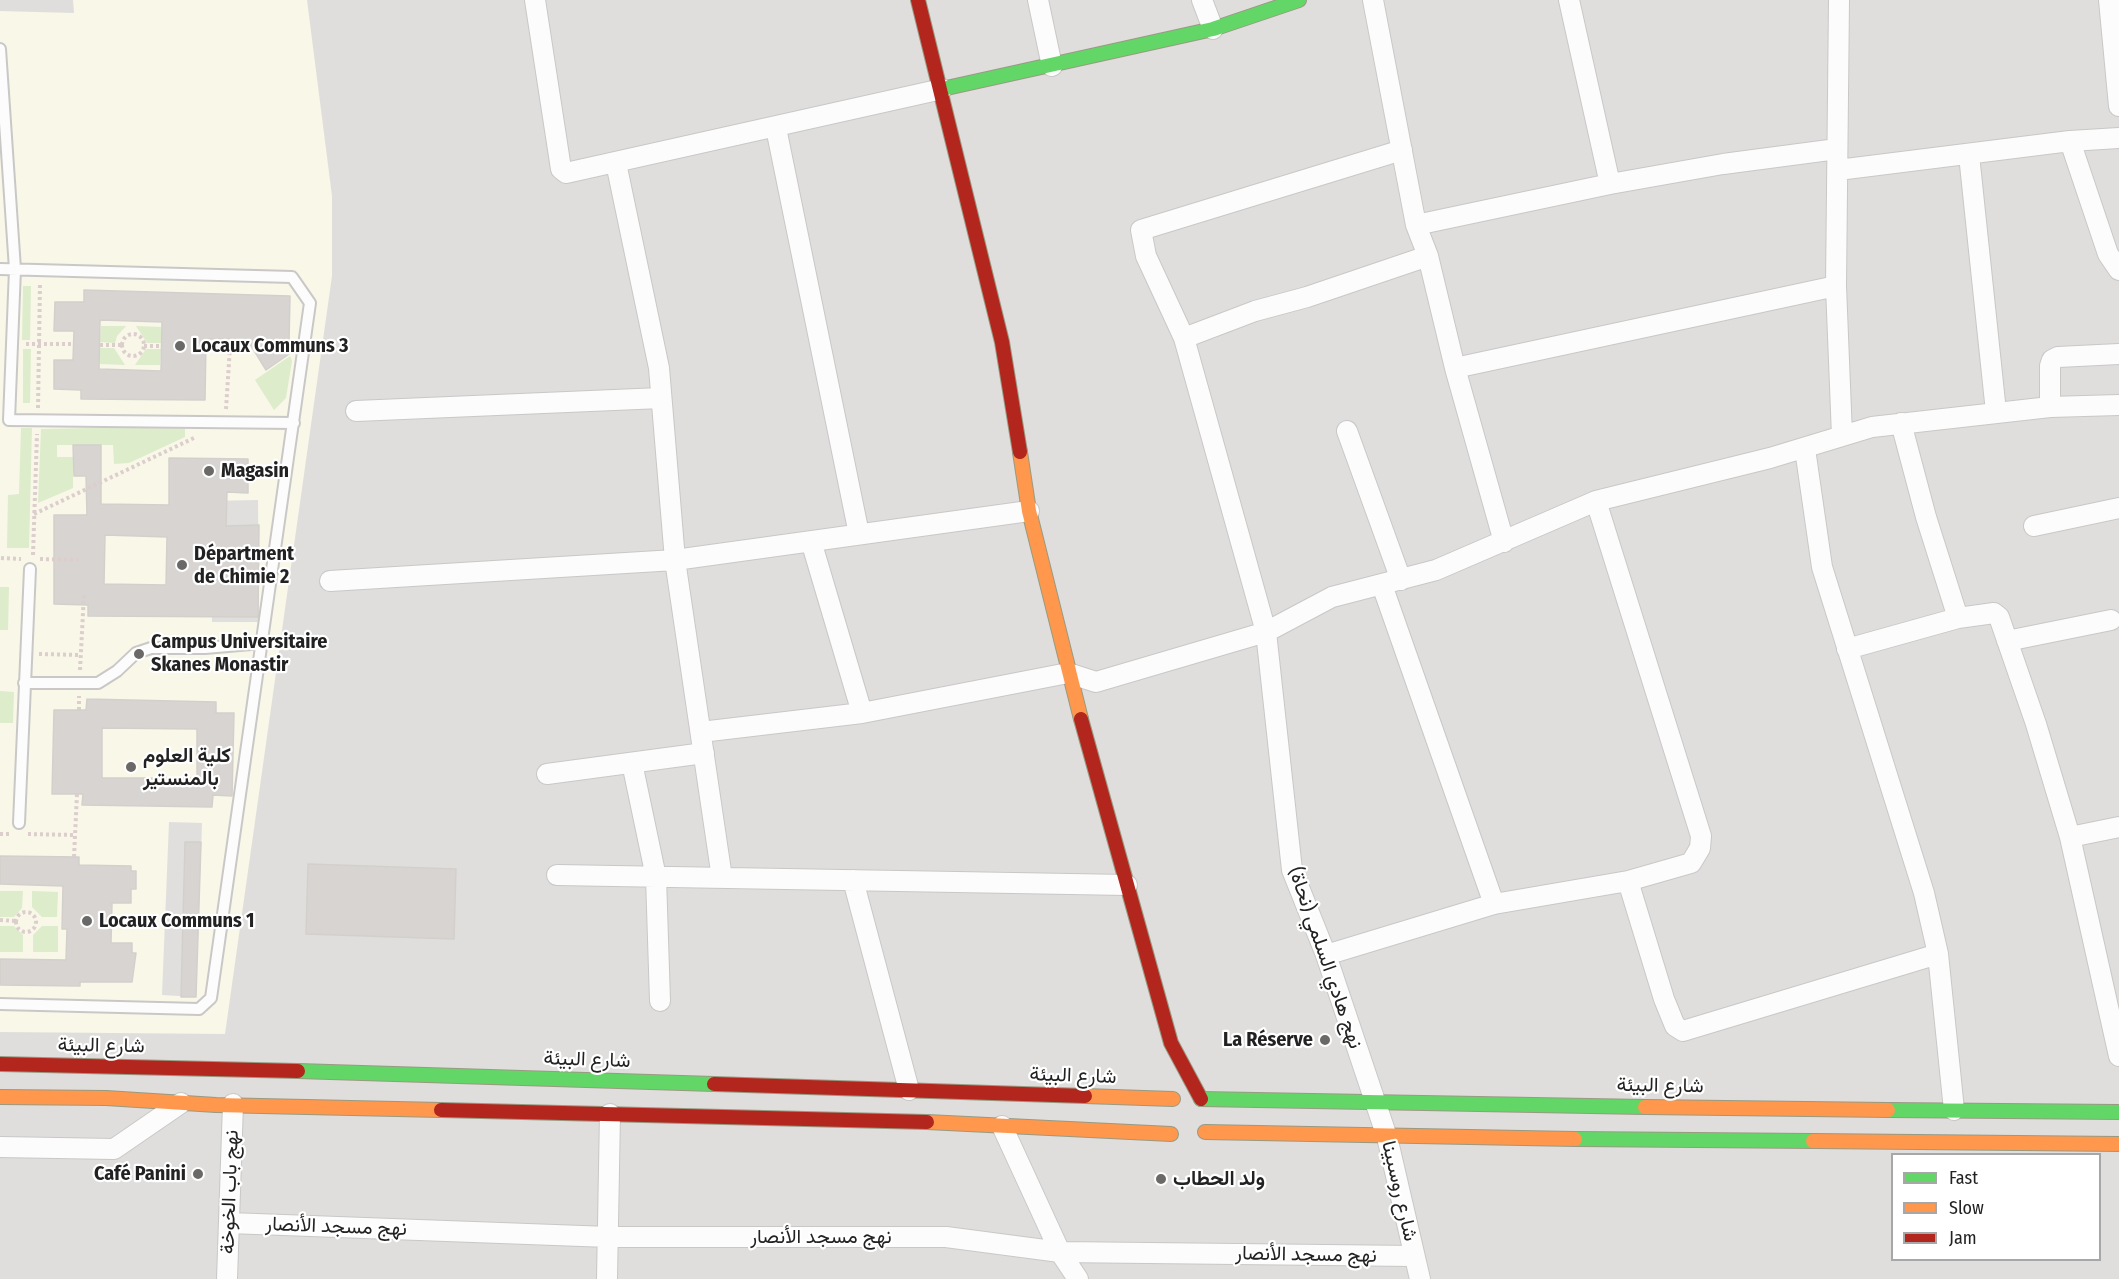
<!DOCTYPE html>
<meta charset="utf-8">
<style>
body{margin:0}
#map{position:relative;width:2119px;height:1279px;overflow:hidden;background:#f0eeeb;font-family:"Fira Sans Condensed",sans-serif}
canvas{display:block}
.legend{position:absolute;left:1891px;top:1153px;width:210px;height:108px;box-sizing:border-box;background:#fff;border:2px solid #a7a7a7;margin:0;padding:8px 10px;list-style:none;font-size:18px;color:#222}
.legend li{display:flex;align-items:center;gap:12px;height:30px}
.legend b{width:30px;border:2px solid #a7a7a7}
</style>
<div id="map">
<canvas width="2119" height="1279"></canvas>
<ul class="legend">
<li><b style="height:8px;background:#63d668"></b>Fast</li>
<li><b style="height:8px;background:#ff974d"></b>Slow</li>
<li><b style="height:8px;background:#b3261e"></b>Jam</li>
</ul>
</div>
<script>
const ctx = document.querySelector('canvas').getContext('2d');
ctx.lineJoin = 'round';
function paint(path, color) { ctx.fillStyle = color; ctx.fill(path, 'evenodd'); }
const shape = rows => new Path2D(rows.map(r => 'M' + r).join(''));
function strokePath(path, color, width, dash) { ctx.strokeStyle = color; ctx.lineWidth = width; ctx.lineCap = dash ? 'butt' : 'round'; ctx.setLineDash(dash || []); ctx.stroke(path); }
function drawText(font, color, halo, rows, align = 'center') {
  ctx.font = font + ' "Fira Sans Condensed",Vazirmatn,sans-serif'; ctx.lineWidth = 4.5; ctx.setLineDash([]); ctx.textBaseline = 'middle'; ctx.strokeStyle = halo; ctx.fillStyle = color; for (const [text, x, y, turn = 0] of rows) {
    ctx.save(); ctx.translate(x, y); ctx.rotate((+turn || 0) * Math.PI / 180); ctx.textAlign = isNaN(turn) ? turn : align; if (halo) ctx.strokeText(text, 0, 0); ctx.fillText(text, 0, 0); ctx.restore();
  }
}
const residential = shape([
 [0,0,2119,0,2119,1279,0,1279],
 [1892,1154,2100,1154,2100,1260,1892,1260]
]);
const education = shape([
 [73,0,307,0,332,196,332,276,225,1034,0,1032,0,11,74,13]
]);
const grass = shape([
 [23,286,31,286,30,340,22,340],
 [101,326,126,326,117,336,115,343,100,342],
 [136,326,161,327,161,343,147,343],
 [100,348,114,348,125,365,100,364],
 [23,349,31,349,30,403,23,403],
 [146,349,161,349,160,365,135,365],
 [290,356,292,361,286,398,274,410,255,380],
 [185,426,185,437,129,463,114,464,113,445,57,445,57,457,73,457,73,488,38,503,41,429],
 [21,428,32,428,29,548,7,548,8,495,19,494],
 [0,587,9,587,8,630,0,630],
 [0,691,14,692,13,723,0,723],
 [0,891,23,891,22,908,14,917,0,917],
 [32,891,58,892,57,917,42,917,32,907],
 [0,926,14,926,23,935,23,952,0,952],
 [42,926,58,926,58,952,33,952,33,935]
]);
const parking = shape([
 [258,500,259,622,212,622,210,501],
 [169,822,202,823,196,997,162,995]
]);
const building = shape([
 [84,290,290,296,289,341,295,350,266,370,247,339,206,339,205,400,81,399,81,390,54,389,54,360,73,360,74,331,54,331,55,302,84,302,84,290],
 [100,320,162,322,161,371,99,369,100,320],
 [73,445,101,445,101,504,169,505,169,458,248,459,248,493,227,492,226,526,259,525,258,617,88,616,88,605,54,604,54,515,87,515,86,476,74,476,73,445],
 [105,535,167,537,166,585,104,584,105,535],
 [87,699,216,702,216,713,234,713,232,796,213,795,212,807,82,805,83,794,52,794,54,710,86,710,87,699],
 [102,728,197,729,197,778,102,778,102,728],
 [185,842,201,842,196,997,181,997,185,842],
 [0,856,79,857,79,865,131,866,131,871,136,871,136,889,131,889,131,903,112,903,111,943,132,943,132,953,136,953,132,982,80,982,80,986,0,985,0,959,66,960,67,929,62,929,63,886,0,884,0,856],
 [308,864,456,869,454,939,306,934,308,864]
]);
const path = shape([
 '122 345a11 11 0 1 1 22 0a11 11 0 1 1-22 0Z',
 [26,344,74,344],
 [100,345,122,345],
 [144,346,161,346],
 [197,347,230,347],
 [38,408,40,284],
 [226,409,230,347,252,349],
 [34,514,196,437],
 [33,555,37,434],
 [1,558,21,559],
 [40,559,78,560],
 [39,654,80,655],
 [80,670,84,594],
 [79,710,79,696],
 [0,834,11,834],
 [28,834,75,835],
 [74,857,77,794],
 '16 922a10 10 0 1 1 20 0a10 10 0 1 1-20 0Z',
 [0,920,16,921]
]);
const lane = shape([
 [0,49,15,269,9,420,294,423],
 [0,269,292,277,310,303,211,998,199,1009,0,1004],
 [24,683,98,683,117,671,136,653,151,648,205,648,263,643],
 [19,823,30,569]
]);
const street = shape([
 [535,0,561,169,566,173,942,89],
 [1038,0,1052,66],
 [1202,0,1213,29],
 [1373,0,1416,225,1428,256,1455,368,1504,542],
 [1569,0,1610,184],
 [1839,0,1836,286,1842,436],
 [2109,0,2119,106],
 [776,128,859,534],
 [2070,141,2108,254,2119,270],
 [1969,155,1996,412],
 [616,163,659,368,675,560,722,878],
 [1838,170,2070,141,2119,138],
 [1416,225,1610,184,1723,164,1837,149],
 [1184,338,1146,256,1141,230,1402,150],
 [1455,368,1836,286],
 [2050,407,2119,405],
 [356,411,661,398],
 [1901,423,1926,517,1958,618],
 [1347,431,1401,580],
 [1805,449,1822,567,1924,893,1938,954,1954,1110],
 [2034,526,2119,508],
 [811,541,862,713],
 [330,581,675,560,1029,511],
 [1382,585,1494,904],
 [2007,641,2111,620],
 [1847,649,1958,618,1994,613,1999,617,2036,724,2070,837,2119,1056],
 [701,732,862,713,1068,673,1096,682,1266,632,1332,597,1436,570,1596,501,1770,458,1872,427,2050,407,2050,366,2052,360,2058,357,2119,354],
 [632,763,656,877,660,1001],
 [547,774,704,753],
 [2070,837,2119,827],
 [557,875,1127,885],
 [853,880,909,1090],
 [1628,881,1664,999,1675,1026,1683,1031,1938,954],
 [1326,955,1494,904,1628,881,1691,863,1700,848,1701,836,1596,501],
 [1002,1126,1060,1252,1078,1279],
 [0,1147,114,1149,181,1103],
 [229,1223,609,1237,946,1237,1060,1252,1413,1256],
 [227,1279,233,1104],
 [607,1279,610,1114],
 [1420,1279,1387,1137,1326,955,1292,870,1266,632,1184,338,1255,311,1307,297,1428,256]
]);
const fast = shape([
 [942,89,1213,29,1299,0],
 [298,1071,714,1084],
 [1201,1099,1645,1107],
 [1888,1110,2119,1112],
 [1575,1139,1813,1141]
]);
const slow = shape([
 [1020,452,1029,511,1081,719],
 [1085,1096,1173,1099],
 [0,1097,106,1098,216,1105,441,1110],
 [1645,1107,1888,1110],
 [927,1122,1171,1134],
 [1205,1132,1575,1139],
 [1813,1141,2119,1144]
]);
const jam = shape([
 [918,0,1002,342,1020,452],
 [1081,719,1171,1043,1201,1099],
 [0,1064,298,1071],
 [714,1084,1085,1096],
 [441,1110,927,1122]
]);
const markers = [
 [180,346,6,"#6a6968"],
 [209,471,6,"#6a6968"],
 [182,565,6,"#6a6968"],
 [139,654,6,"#6a6968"],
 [131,767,6,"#6a6968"],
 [87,921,6,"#6a6968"],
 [1325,1040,6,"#6a6968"],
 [198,1174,6,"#6a6968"],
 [1161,1179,6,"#6a6968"]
];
const poiNames = [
 ["Locaux Communs 3",192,346],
 ["Magasin",221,471],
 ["Départment",194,554],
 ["de Chimie 2",194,577],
 ["Campus Universitaire",151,642],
 ["Skanes Monastir",151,665],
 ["كلية العلوم",143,756],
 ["بالمنستير",143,779],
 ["Locaux Communs 1",99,921],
 ["La Réserve",1313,1040,"right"],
 ["Café Panini",186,1174,"right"],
 ["ولد الحطاب",1173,1179]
];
const streetNames = [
 ["نهج هادي السلمي (نحاة)",1325,958,71],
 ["شارع البيئة",101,1046,1],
 ["شارع البيئة",587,1060,2],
 ["شارع البيئة",1073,1076,2],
 ["شارع البيئة",1660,1086,1],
 ["شارع روسبينا",1399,1191,77],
 ["نهج باب الخوخة",230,1192,-88],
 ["نهج مسجد الأنصار",336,1227,2],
 ["نهج مسجد الأنصار",821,1237],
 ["نهج مسجد الأنصار",1306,1255,1]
];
paint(residential, '#dfdedc');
paint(education, '#f8f7e8');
paint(grass, '#ddeccb');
paint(parking, '#e0dfde');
paint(building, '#d7d4d2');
strokePath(building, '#d3d0cc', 1.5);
strokePath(lane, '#c9c8c7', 14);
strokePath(street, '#c9c8c7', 22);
strokePath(fast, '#999a82', 16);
strokePath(slow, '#999a82', 16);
strokePath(jam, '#999a82', 16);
strokePath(path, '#dccecd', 4, [3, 3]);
strokePath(lane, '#fdfcfc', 10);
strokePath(street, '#fdfcfc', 20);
strokePath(fast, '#63d668', 14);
strokePath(slow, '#ff974d', 14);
strokePath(jam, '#b3261e', 14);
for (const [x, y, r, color] of markers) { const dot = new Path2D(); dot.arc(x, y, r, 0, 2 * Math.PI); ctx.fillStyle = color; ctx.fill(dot); strokePath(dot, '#fff', 2); }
drawText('bold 20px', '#222', '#fff', poiNames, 'left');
drawText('20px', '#222', '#fff', streetNames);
</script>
